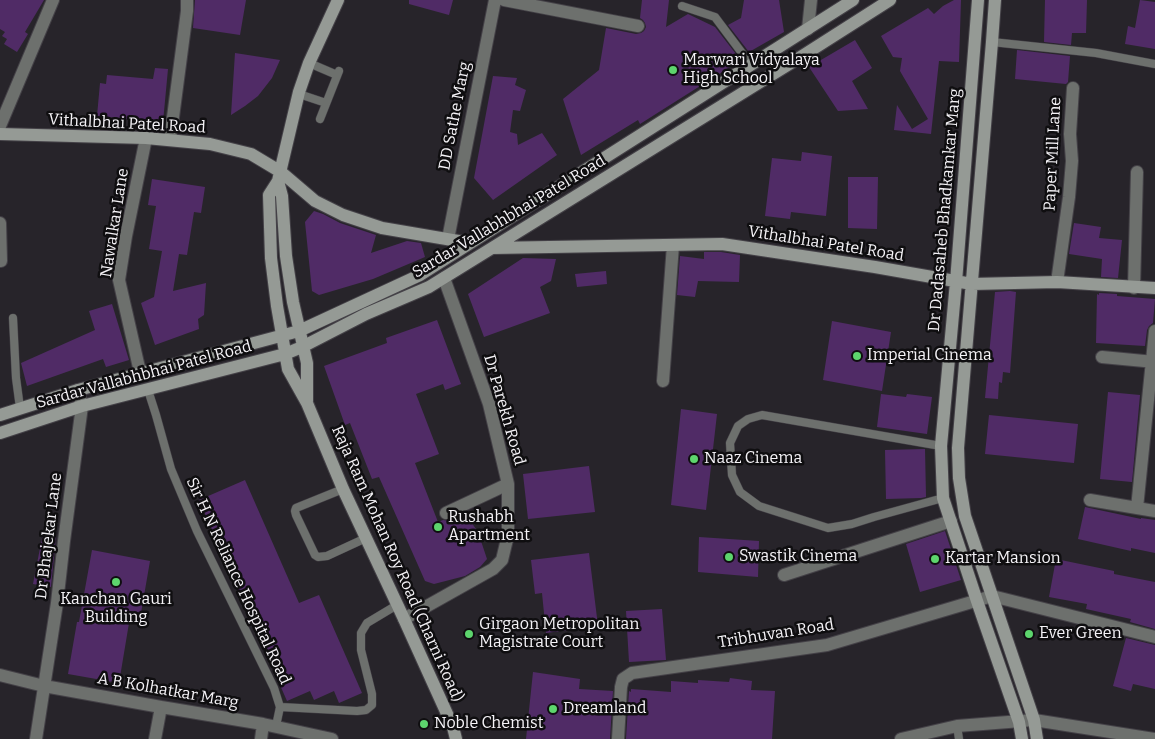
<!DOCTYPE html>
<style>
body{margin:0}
canvas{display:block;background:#27242a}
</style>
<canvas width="1155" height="739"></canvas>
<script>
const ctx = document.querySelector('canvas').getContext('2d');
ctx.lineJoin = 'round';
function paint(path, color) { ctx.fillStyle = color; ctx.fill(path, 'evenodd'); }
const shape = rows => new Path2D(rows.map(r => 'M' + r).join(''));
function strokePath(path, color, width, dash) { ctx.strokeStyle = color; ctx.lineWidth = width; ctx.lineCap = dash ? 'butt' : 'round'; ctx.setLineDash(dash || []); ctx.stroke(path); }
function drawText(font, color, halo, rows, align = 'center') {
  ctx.font = font + ' Bitter,serif'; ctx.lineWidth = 5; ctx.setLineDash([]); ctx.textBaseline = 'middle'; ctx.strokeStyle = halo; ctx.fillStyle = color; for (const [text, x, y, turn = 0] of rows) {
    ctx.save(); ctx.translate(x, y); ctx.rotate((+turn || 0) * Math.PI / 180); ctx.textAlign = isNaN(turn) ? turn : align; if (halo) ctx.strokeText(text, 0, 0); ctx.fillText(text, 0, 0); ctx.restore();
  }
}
const building = shape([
 [0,0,44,0,25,32,28,34,17,52,4,44,7,39,2,36,5,32,0,29],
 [195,0,246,0,240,35,193,28],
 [409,0,453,0,449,15,409,4],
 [642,0,669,0,666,27,688,14,715,27,739,58,736,59,738,62,640,124,638,120,581,155,563,99,599,70,606,28,636,34,641,33,644,31,646,27,645,23,643,20,640,18],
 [744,0,779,0,784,32,749,52,728,25,741,18],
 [954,0,961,0,959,62,939,61,931,134,894,130,897,105,912,129,928,119,900,71,902,58,893,57,881,36,928,8,934,14,943,6],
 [1045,0,1087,0,1086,33,1072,33,1071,45,1044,42],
 [1140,0,1155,2,1155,49,1125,44,1128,26,1135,28],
 [855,40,872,68,852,81,868,109,838,111,809,67],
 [1017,50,1070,56,1068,82,1066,84,1015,79],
 [235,53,280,60,272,78,258,96,245,106,231,115],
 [155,68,168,69,163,122,97,116,100,83,106,84,107,75,153,79],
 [493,76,517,78,515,85,526,90,520,111,513,110,510,132,517,134,518,145,542,133,557,155,493,200,474,178],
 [802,152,832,156,826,216,791,212,790,219,765,216,772,158,801,161],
 [848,177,878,177,877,229,848,228],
 [152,179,205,187,201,213,194,212,187,255,179,254,173,291,206,283,204,315,198,319,199,329,155,345,141,303,154,297,162,251,149,249,156,206,148,205],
 [314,211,323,214,340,223,376,235,371,253,407,241,421,243,425,257,373,279,319,295,312,291,305,222],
 [1074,223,1101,227,1099,238,1122,240,1118,278,1101,277,1102,259,1069,254],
 [704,252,721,252,740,255,739,282,698,281,695,297,677,295,680,256,704,259],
 [523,258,556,259,551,281,540,287,550,313,484,337,468,294],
 [606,271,607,284,577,287,575,274],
 [1010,291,1016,292,1010,373,1003,372,1002,383,999,382,998,399,985,398,995,292],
 [1099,293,1117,294,1117,296,1155,299,1153,323,1149,326,1147,330,1145,346,1096,343,1097,294,1099,295],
 [112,304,129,360,106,367,103,359,27,386,21,363,95,330,89,311],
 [437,320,461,384,445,390,443,384,416,394,439,454,415,463,438,522,443,520,449,521,455,518,457,522,469,519,478,532,487,559,480,567,465,576,434,584,425,581,379,477,372,479,350,423,345,425,324,366,387,343,386,338],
 [832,321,891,332,882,391,823,380],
 [1108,392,1140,395,1132,482,1100,479],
 [881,394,906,397,907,394,932,397,927,434,877,427],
 [681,409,717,414,706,510,671,505],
 [989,415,1078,424,1074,463,985,454],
 [925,449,926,497,921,498,886,499,885,450],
 [589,466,595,512,528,519,523,474],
 [245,480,299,603,319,595,362,693,339,703,334,691,314,700,310,691,287,701,199,500],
 [1085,507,1141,519,1141,518,1155,520,1155,553,1131,548,1131,551,1078,539],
 [945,531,961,580,920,592,906,544],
 [43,533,56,536,51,587,33,584],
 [699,537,759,541,758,577,698,572],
 [92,550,150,561,141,613,131,611,119,683,68,674,77,622,79,622],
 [589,553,598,626,546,633,542,593,535,594,531,560],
 [1056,559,1114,571,1114,574,1155,582,1155,629,1130,622,1131,619,1086,609,1087,604,1049,597],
 [662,609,666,660,629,662,626,611],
 [1126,638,1155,645,1155,689,1133,684,1131,691,1113,686],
 [533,672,580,679,579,689,613,691,610,739,526,739],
 [730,678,752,681,751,690,775,691,772,739,626,739,629,691,631,692,631,689,671,692,671,681,698,683,698,680,729,682]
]);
const lane = shape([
 [682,6,715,17,751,65],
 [992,42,1096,53,1155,64],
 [309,63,337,75],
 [299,94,326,103],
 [320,119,339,71],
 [13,318,16,378,20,408],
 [148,390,156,415,171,469,197,531,274,688,280,707,276,726],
 [941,446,762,415,748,419,738,426,730,443,732,475,740,492,759,506,828,528,852,524,874,517,943,498],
 [343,489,296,508,295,511,296,515,315,555,318,557,327,556,366,538],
 [280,707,357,711,366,710,372,705,372,694,361,650,361,633,367,623,397,605],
 [957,726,959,739]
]);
const street = shape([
 [504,0,638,26],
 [808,29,811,0],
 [0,126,53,0],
 [170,140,187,11,187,0],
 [0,223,1,261],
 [448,239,495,0],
 [1057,282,1069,197,1072,161,1070,134,1073,88],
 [1134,288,1137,172],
 [1155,331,1137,508,1155,511],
 [1102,357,1155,362],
 [140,372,119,280,126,236,146,138],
 [663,381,673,245],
 [1090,500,1137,508],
 [446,513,508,484],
 [784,575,951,521],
 [404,619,493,569,502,560,508,535,508,484,489,404,444,278],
 [0,675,44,686,161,707,263,724,332,739],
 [36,739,57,603,64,541,82,406,78,390],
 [155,739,161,707],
 [261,739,263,724],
 [618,739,621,687,623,679,632,673,827,645,992,596,1155,637],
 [901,739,957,726,1034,720,1155,739]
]);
const secondary = shape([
 [338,0,309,63,299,92,278,181,269,195,271,258,277,306,288,369,307,403,343,489,404,619,453,727,456,739],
 [978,0,956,282,941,446,943,498,977,601,1019,722,1022,739],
 [995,0,992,42,958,448,959,478,965,516,1034,720,1037,739],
 [0,134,146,138,210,144,251,154,281,172,315,201,343,215,382,228,470,243],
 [278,181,282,196,286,256,293,302,307,363,307,401],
 [492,248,722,244,875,267,972,284,1057,282,1155,288],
 [0,415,78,390,299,331,420,275,853,0],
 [0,433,82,406,285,354,302,347,366,314,429,287,799,58,890,0]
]);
const markers = [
 [673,70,5,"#5dd56d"],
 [857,356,5,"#5dd56d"],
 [694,459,5,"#5dd56d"],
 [438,527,5,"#5dd56d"],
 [729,557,5,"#5dd56d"],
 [935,559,5,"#5dd56d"],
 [116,582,5,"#5dd56d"],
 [469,634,5,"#5dd56d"],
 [1029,634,5,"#5dd56d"],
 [553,709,5,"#5dd56d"],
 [424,724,5,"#5dd56d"]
];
const poiNames = [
 ["Marwari Vidyalaya",683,61],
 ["High School",683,79],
 ["Imperial Cinema",867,356],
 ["Naaz Cinema",704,459],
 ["Rushabh",448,518],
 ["Apartment",448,536],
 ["Swastik Cinema",739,557],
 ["Kartar Mansion",945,559],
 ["Kanchan Gauri",116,600,"center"],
 ["Building",116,618,"center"],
 ["Girgaon Metropolitan",479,625],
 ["Magistrate Court",479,643],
 ["Ever Green",1039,634],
 ["Dreamland",563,709],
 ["Noble Chemist",434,724]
];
const streetNames = [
 ["DD Sathe Marg",455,116,-79],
 ["Vithalbhai Patel Road",127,124,3],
 ["Paper Mill Lane",1053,154,-87],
 ["Dr Dadasaheb Bhadkamkar Marg",945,210,-85],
 ["Sardar Vallabhbhai Patel Road",509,217,-31],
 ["Nawalkar Lane",115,223,-81],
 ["Vithalbhai Patel Road",826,244,9],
 ["Sardar Vallabhbhai Patel Road",144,375,-15],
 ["Dr Parekh Road",504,410,74],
 ["Dr Bhajekar Lane",49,536,-83],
 ["Raja Ram Mohan Roy Road (Charni Road)",397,564,66],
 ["Sir H N Reliance Hospital Road",238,581,65],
 ["Tribhuvan Road",776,634,-9],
 ["A B Kolhatkar Marg",168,691,10]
];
paint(building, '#502b66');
strokePath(lane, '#444147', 9);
strokePath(street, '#444147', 14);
strokePath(secondary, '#444147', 14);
strokePath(lane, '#6d706d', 8);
strokePath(street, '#6d706d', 12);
strokePath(secondary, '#959a95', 12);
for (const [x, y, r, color] of markers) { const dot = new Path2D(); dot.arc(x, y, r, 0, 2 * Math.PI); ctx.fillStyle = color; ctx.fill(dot); strokePath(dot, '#0f0e10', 2); }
drawText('16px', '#f5f3f7', '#0f0e10', poiNames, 'left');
drawText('16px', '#f5f3f7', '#0f0e10', streetNames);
</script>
